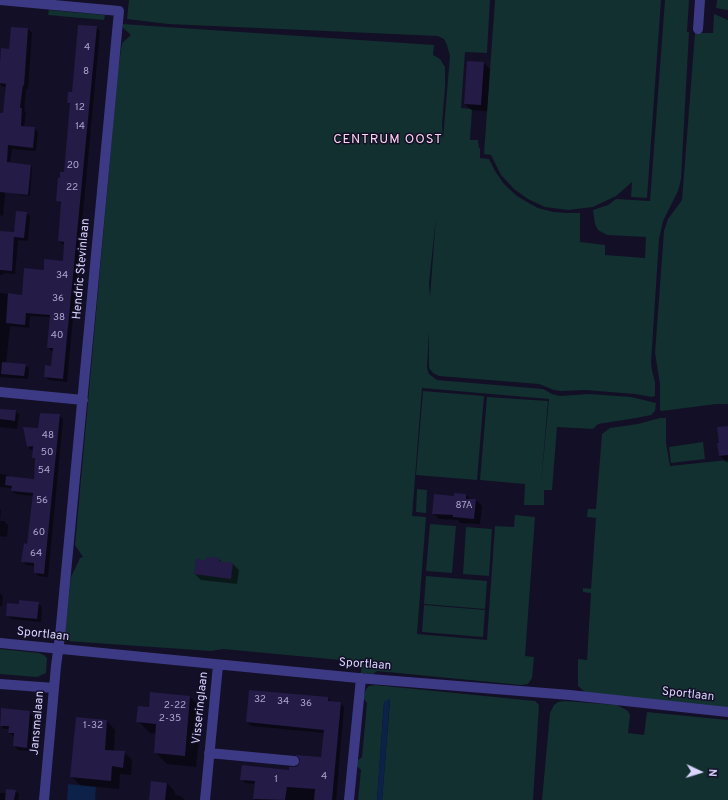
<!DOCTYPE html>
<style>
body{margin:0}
#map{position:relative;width:728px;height:800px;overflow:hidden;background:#130f26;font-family:Overpass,sans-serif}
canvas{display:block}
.north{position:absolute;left:680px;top:752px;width:40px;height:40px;-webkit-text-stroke:3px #130f26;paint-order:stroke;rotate:94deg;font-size:11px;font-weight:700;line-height:16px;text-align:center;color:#d9d4ff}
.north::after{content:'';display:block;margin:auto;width:14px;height:18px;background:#d9d4ff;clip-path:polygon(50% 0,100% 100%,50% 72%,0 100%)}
</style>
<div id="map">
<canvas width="728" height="800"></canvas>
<div class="north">N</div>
</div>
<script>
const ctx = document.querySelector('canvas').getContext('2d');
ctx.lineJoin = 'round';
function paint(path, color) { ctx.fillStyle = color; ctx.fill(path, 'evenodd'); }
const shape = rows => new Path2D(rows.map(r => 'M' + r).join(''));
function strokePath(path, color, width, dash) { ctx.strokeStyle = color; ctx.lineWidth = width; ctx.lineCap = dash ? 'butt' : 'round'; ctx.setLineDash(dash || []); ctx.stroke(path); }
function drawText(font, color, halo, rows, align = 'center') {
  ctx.font = font + ' Overpass,sans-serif'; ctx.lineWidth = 3; ctx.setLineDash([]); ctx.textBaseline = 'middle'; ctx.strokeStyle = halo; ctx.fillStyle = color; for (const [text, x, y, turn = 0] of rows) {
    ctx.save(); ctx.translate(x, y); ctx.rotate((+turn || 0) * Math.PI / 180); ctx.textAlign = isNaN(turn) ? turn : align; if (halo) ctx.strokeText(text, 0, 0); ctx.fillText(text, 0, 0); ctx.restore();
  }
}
const green = shape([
 [129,0,490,0,487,53,465,52,461,108,472,109,470,140,478,140,479,148,480,148,480,158,489,159,495,171,504,184,517,196,527,202,538,208,553,212,567,213,580,213,580,242,605,245,605,255,645,258,646,237,607,235,598,230,595,224,593,210,608,205,616,199,650,201,665,0,689,0,687,32,689,32,681,179,678,191,663,221,659,239,651,363,652,371,655,382,655,396,652,397,635,394,586,390,561,391,554,390,539,384,439,376,433,373,429,368,429,331,427,368,429,374,437,380,543,389,552,394,560,396,589,394,631,397,656,403,655,411,651,415,636,418,598,424,593,429,557,427,552,490,544,490,544,505,524,505,525,484,480,480,487,397,548,401,541,484,549,399,422,388,412,516,426,517,417,634,487,640,495,526,514,527,515,515,535,517,525,656,534,657,532,678,528,684,521,685,377,671,373,674,361,673,362,662,223,649,211,651,66,641,65,630,71,577,80,558,83,557,75,545,118,71,122,43,131,35,123,28,122,24,434,45,433,55,440,59,445,67,445,87,442,124,443,139,450,56,447,45,444,39,438,36,168,24,127,19],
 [436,217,430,297,429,283],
 [495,0,661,0,647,198,631,197,632,182,616,196,593,207,568,210,545,207,528,199,514,189,501,175,491,155,484,154],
 [717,0,728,0,728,10,716,8],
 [49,10,105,15,104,20,48,15],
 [714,14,728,20,728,404,716,404,662,411,660,410,660,384,655,353,664,231,668,219,682,200,695,33,713,33],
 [423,391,484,396,477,480,416,475],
 [660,418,666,418,666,443,670,466,728,460,728,708,585,692,578,686,578,659,587,660,591,593,583,592,583,588,591,589,596,518,587,517,588,509,596,509,602,434,610,428,638,424],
 [703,442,705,459,671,463,669,447],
 [417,489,427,490,426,513,416,512],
 [430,524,456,526,452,573,426,571],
 [466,527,492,529,489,576,463,574],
 [426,576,487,581,485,609,424,604],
 [424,605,485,610,483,637,422,632],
 [0,649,39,653,44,655,47,658,46,673,37,677,0,674],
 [375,685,535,701,539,705,533,800,382,800,390,701,384,702,377,800,358,800,361,770,357,766,357,761,362,757,367,703,363,698,366,689,369,686],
 [565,701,617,705,628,711,630,715,628,733,644,735,647,712,728,720,728,800,542,800,550,713,554,705,558,702]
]);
const water = shape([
 [390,698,382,800,377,800,384,702],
 [68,784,96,787,95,799,96,800,67,800]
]);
const shadow = shape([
 [96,27,100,31,67,382,49,380,45,376,52,367,54,351,51,351,48,347,51,317,30,316,29,328,10,326,6,363,25,365,29,368,28,379,0,377,0,293,23,296,45,271,64,262,65,245,62,244,59,241,61,204,58,201,61,179,65,173,71,106,68,102,73,94],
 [28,29,32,33,28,89,26,89,24,111,26,113,24,127,34,128,38,132,36,151,12,149,10,162,8,162,3,216,0,215,0,114,4,114,6,87,3,87,0,84,0,72,10,50],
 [484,63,490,69,487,111,471,110,465,104],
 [31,166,32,167,30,196,20,195,18,194],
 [26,213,30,216,28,241,18,240,15,274,4,273,3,275,0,275,0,232,15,234],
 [0,410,16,411,19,415,17,429,0,427,0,429],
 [59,415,63,419,48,577,38,576,35,572,35,566,26,565,22,561,28,545,33,496,16,494,12,491,13,488,0,487,0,474,8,475,11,478,35,480,36,461,33,457,34,450,31,450,28,447,39,429],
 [728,427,728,462,726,462,720,456,718,444,720,444],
 [466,495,471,500,476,500,482,506,480,524,460,523,458,520,439,519,433,513,454,497],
 [0,509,1,510,0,521,4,521,8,525,7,537,0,536],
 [219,559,223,563,233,564,239,570,237,584,201,580,195,574,207,561],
 [0,593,3,596,2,606,0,606],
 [38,603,42,607,41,622,11,619,7,615,20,605],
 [190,697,202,709,196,767,167,764,155,752,156,734,150,733,138,721,149,708],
 [328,698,331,702,340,703,344,707,336,800,255,800,254,799,255,784,245,783,241,779,290,771,322,758,325,733,251,726,247,722],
 [1,709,29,712,33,716,30,751,18,750,14,746,15,737,9,733,10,729,4,729,0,725],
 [107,721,115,730,114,751,124,752,132,760,131,775,120,774,119,789,80,785,72,777],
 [167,783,175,792,175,795,181,796,185,800,150,800],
 [15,791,19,794,18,800,0,800,0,793,6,793]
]);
const building = shape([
 [78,25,97,26,63,379,44,377,45,365,51,366,53,348,47,348,50,315,26,313,25,325,6,323,8,293,22,295,24,268,44,270,44,259,63,261,64,242,58,241,61,202,56,201,58,177,60,178,60,172,64,172,70,103,67,103,68,92,72,92],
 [11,27,28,28,24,86,23,85,20,108,22,108,21,126,35,127,33,148,8,145,7,162,31,165,28,195,0,192,0,113,3,113,6,84,0,83,0,62,1,48,9,49],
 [467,61,484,62,481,105,464,104],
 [16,211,27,212,24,238,14,237,12,271,0,270,0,231,14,232],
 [2,362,26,364,24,376,1,374],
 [0,409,16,410,15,421,0,419],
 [40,413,60,414,44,574,34,573,34,563,21,562,24,543,27,544,33,493,11,491,12,486,5,485,6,476,34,479,35,458,32,458,33,446,27,447,23,427,38,428],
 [728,426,728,455,719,456,717,443,719,443,717,427],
 [454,493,466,494,466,499,476,499,474,519,453,517,453,515,432,514,434,494,454,496],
 [206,557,220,558,219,561,233,563,231,579,194,574,196,559,206,560],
 [19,600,39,602,37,619,6,616,7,603,19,604],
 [249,690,328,697,328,701,341,702,332,800,314,800,315,789,287,787,285,800,253,799,255,781,240,780,242,765,289,770,289,767,296,767,299,764,300,759,295,755,321,757,324,730,246,722],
 [150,692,190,696,185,756,154,753,156,724,136,722,138,706,149,707],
 [1,708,30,711,27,748,13,746,14,733,8,733,9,726,0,726],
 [76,717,107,720,105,750,125,751,123,768,112,766,111,781,70,777],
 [151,781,167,783,165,800,149,800],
 [6,789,16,790,14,800,5,800]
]);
const street = shape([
 [0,0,119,11,60,636,56,666,44,800],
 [698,29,700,0],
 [0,392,83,400],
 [0,643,358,678,570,695,728,712],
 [0,684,54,688],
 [209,753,294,761],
 [205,800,218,665],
 [349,800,361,678]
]);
const numberNames = [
 ["4",87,48],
 ["8",86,72],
 ["12",80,108],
 ["14",80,127],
 ["20",73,166],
 ["22",72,188],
 ["34",62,276],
 ["36",58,299],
 ["38",59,318],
 ["40",57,336],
 ["48",48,436],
 ["50",47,453],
 ["54",44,471],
 ["56",42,501],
 ["87A",464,506],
 ["60",39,533],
 ["64",36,554],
 ["32",260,700],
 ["34",283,702],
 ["36",306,704],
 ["2-22",175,706],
 ["2-35",170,719],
 ["1-32",93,726],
 ["4",324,777],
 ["1",276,780]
];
const streetNames = [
 ["Hendric Stevinlaan",82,269,-85],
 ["Sportlaan",43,635,6],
 ["Sportlaan",365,665,4],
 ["Sportlaan",688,695,6],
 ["Visseringlaan",201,708,-84],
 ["Jansmalaan",38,723,-85]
];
const neighbourhoodNames = [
 ["CENTRUM OOST",388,140]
];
paint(green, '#12302f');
paint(water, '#0c2248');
paint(shadow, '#0007');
paint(building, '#241b47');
strokePath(street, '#3d3a85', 10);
drawText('10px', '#aca6d1', null, numberNames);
drawText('12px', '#d9d4ff', '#130f26', streetNames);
ctx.letterSpacing = '1px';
drawText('13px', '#ffd6f0', '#130f26', neighbourhoodNames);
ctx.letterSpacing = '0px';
</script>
